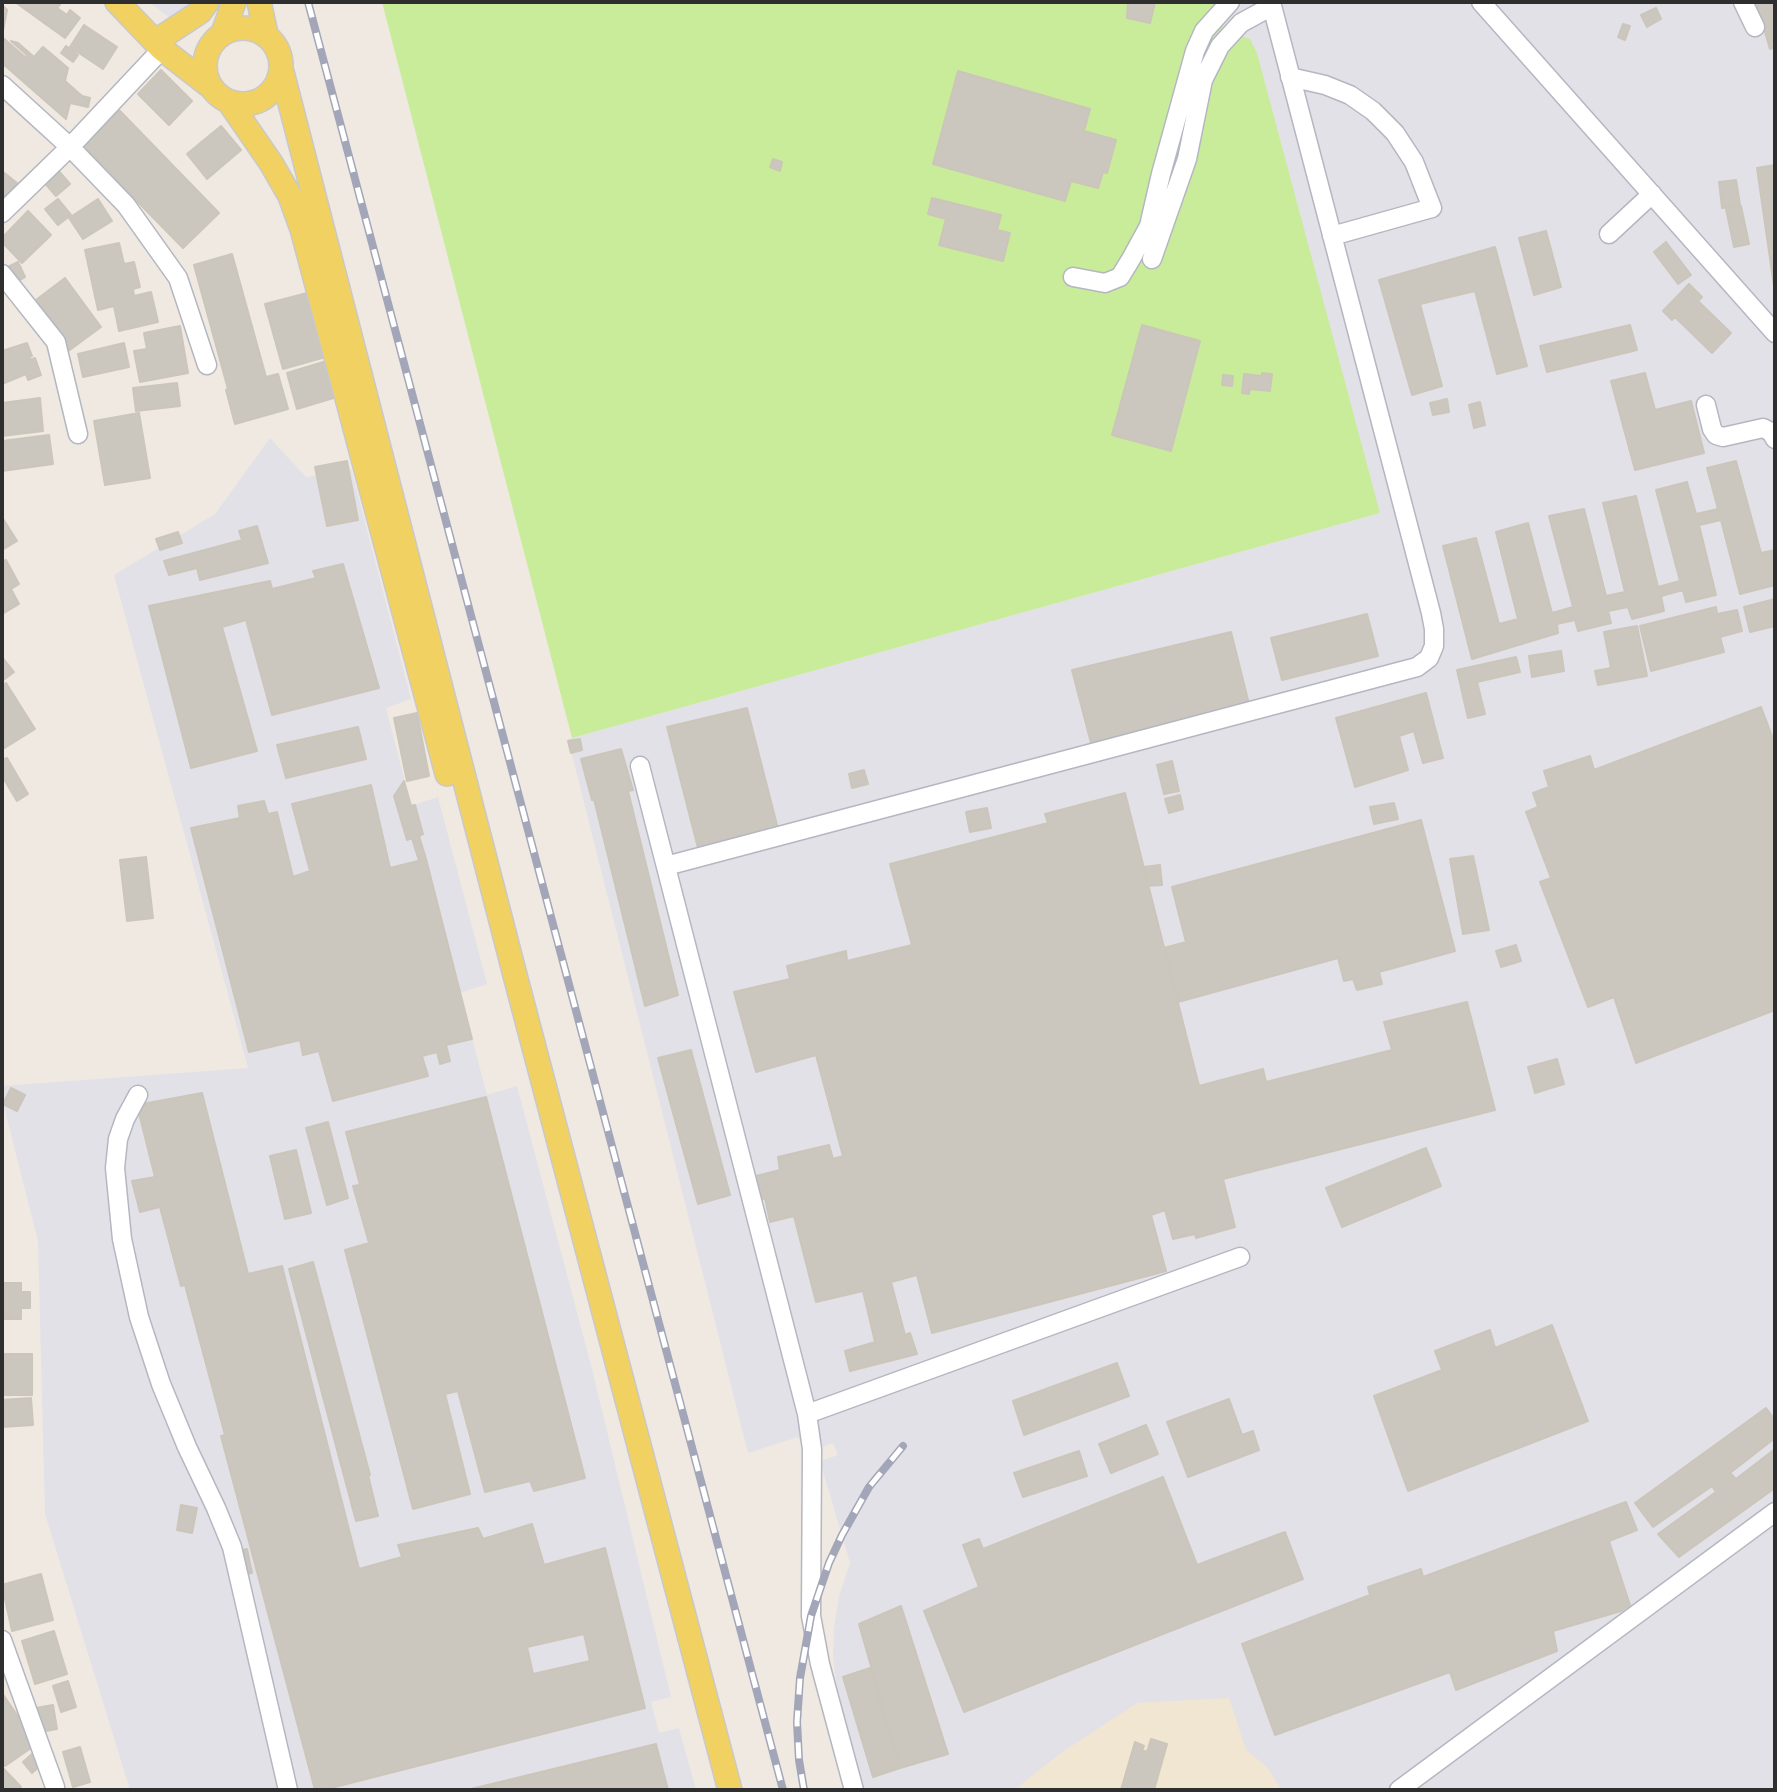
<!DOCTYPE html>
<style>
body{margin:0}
#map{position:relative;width:1777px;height:1792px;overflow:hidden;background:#efe9e1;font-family:Quicksand,sans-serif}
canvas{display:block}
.frame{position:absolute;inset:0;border:4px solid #2e2e2e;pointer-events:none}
</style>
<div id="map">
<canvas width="1777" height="1792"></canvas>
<div class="frame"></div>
</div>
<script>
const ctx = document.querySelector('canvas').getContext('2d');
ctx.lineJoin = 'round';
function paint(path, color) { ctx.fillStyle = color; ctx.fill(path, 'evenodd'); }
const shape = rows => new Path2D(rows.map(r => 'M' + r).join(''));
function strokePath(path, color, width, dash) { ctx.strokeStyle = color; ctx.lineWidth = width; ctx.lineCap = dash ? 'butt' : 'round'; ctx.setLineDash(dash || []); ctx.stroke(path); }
const industrial = shape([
 [149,2,192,2,174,21],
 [1218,2,1775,2,1775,1790,864,1790,837,1688,833,1658,834,1629,839,1596,850,1563,820,1461,838,1455,833,1443,805,1453,798,1437,748,1453,568,739,1380,513,1224,29,1214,6],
 [270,438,306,477,351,469,411,699,386,708,411,806,438,797,487,984,460,993,487,1095,517,1086,592,1369,671,1697,651,1702,659,1733,679,1728,696,1790,130,1790,45,1514,38,1241,2,1099,2,1086,248,1068,114,575,215,514]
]);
const education = shape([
 [1229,1698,1246,1750,1266,1766,1282,1790,1014,1790,1061,1753,1137,1703]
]);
const pitch = shape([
 [382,2,1218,2,1214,6,1224,29,1250,39,1257,53,1380,513,572,738]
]);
const building = shape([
 [15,2,62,2,57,8,67,15,70,10,80,18,65,38,15,2],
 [1128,2,1155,2,1150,23,1127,18,1128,2],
 [1756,2,1775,2,1775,47,1770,49,1756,2],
 [2,5,7,10,2,36,2,5],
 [1656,8,1661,19,1647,27,1641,15,1656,8],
 [1623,24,1630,26,1625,40,1618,37,1623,24],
 [84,25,117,47,103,69,70,47,84,25],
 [2,37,25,57,27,55,11,41,18,43,34,57,43,47,68,68,65,81,82,96,90,98,88,107,70,103,66,119,2,63,2,37],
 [66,46,78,55,73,62,61,53,66,46],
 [161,70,192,101,169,125,138,94,161,70],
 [958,71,1090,109,1084,131,1116,140,1107,173,1103,172,1098,188,1071,181,1065,201,933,164,958,71],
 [119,110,219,213,183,248,83,146,119,110],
 [221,126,241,150,207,179,187,154,221,126],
 [773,159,782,162,780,171,770,167,773,159],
 [1775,165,1775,286,1774,286,1757,168,1775,165],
 [57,169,70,184,56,196,43,181,57,169],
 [2,171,17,183,2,201,2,171],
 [1736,180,1740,205,1722,208,1719,182,1736,180],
 [932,198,1001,215,997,230,1010,233,1003,261,939,245,946,219,928,214,932,198],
 [58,199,71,215,58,225,45,209,58,199],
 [98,199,112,221,83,239,69,218,98,199],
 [1741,206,1749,244,1734,247,1726,209,1741,206],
 [28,211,51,235,22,263,2,242,2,238,28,211],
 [1546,231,1561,287,1534,295,1519,238,1546,231],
 [1666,242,1691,275,1678,284,1654,252,1666,242],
 [119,243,124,264,134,262,140,287,133,289,134,296,151,292,158,322,119,331,114,306,98,310,85,250,119,243],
 [1495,247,1527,366,1497,374,1475,291,1420,304,1442,386,1412,395,1379,280,1495,247],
 [232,254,266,377,278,374,288,409,235,424,226,390,228,389,194,265,232,254],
 [18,262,25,277,14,283,6,268,18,262],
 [65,278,101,327,67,352,32,303,65,278],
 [1689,284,1702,297,1698,301,1731,333,1712,353,1675,317,1672,320,1663,311,1689,284],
 [311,292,329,356,283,369,265,304,311,292],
 [1142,325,1200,341,1171,451,1112,435,1142,325],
 [1630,325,1637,350,1547,372,1540,346,1630,325],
 [180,326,188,373,140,382,134,351,147,349,144,333,180,326],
 [27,343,32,356,29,357,31,360,35,358,41,375,28,380,26,374,2,384,2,351,27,343],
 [124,343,129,367,83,377,78,354,124,343],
 [330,360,340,396,297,409,287,373,330,360],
 [1262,373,1272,374,1270,391,1250,389,1249,394,1242,393,1244,374,1262,376,1262,373],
 [1645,373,1655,410,1691,401,1704,453,1635,470,1611,381,1645,373],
 [1223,375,1233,376,1232,386,1222,385,1223,375],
 [177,383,180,406,136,411,133,388,177,383],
 [40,398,43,431,2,436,2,403,40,398],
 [1447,399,1449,412,1433,415,1430,403,1447,399],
 [1480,402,1485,425,1474,428,1469,405,1480,402],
 [139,413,150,478,105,485,94,421,139,413],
 [49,435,53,464,2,471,2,441,49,435],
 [347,461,358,520,327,526,315,467,347,461],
 [1736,461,1761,553,1775,550,1775,585,1740,594,1721,520,1699,525,1716,595,1686,602,1683,590,1661,596,1664,611,1632,619,1628,607,1608,611,1611,623,1578,631,1575,620,1557,624,1558,633,1472,659,1443,546,1476,538,1499,624,1518,619,1496,532,1528,523,1552,613,1573,607,1549,516,1584,509,1606,596,1625,592,1603,503,1636,496,1658,587,1680,581,1656,490,1687,482,1696,514,1718,509,1707,468,1736,461],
 [2,517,17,541,2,550,2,517],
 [257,526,268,563,200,580,197,568,169,575,164,561,242,540,239,531,257,526],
 [178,532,182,543,160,550,156,539,178,532],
 [6,560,19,584,11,589,19,604,4,613,2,609,2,562,6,560],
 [343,564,379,688,272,715,246,620,222,627,257,751,191,768,149,606,270,581,272,589,316,578,313,571,343,564],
 [1775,599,1775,626,1750,632,1744,607,1775,599],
 [1716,607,1717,614,1737,610,1742,631,1720,637,1724,652,1651,671,1640,626,1716,607],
 [1367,614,1378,656,1282,680,1271,638,1367,614],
 [1637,626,1647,676,1598,685,1595,671,1611,668,1604,632,1637,626],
 [1231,632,1249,704,1091,743,1072,670,1231,632],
 [1561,651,1564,671,1532,677,1529,656,1561,651],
 [2,657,14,672,2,681,2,657],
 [1516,657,1520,672,1477,682,1485,714,1468,718,1457,670,1516,657],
 [6,683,35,729,3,749,2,686,6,683],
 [1426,693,1443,758,1423,763,1414,731,1399,736,1408,770,1355,787,1336,718,1426,693],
 [1761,707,1775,744,1775,1010,1636,1063,1614,997,1588,1007,1540,882,1551,878,1526,812,1538,807,1533,793,1549,787,1544,771,1590,756,1594,770,1761,707],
 [747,708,778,829,698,848,667,727,747,708],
 [417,713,429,776,407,781,394,718,417,713],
 [358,727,366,759,286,778,277,745,358,727],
 [580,739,582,750,571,753,568,741,580,739],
 [621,749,633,790,628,791,678,995,645,1006,594,799,592,800,581,759,621,749],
 [7,758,28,794,17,801,2,776,2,760,7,758],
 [1172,761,1179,791,1164,794,1157,765,1172,761],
 [864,770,868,784,852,788,849,774,864,770],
 [404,781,411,806,415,805,423,834,419,836,426,859,419,861,412,838,407,840,394,796,404,781],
 [371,785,390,868,426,859,472,1039,446,1045,450,1061,440,1064,437,1052,422,1056,428,1076,333,1101,319,1051,303,1055,300,1040,249,1052,191,828,240,818,238,806,264,801,268,814,277,812,293,877,310,871,292,804,371,785],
 [1125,793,1199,1086,1263,1069,1266,1082,1392,1050,1384,1022,1467,1002,1495,1110,1223,1179,1235,1227,1196,1238,1195,1234,1173,1239,1165,1210,1151,1215,1166,1271,932,1333,917,1275,891,1282,905,1335,910,1333,917,1354,850,1371,845,1351,875,1342,863,1291,816,1302,794,1216,770,1222,765,1198,758,1200,752,1177,780,1170,778,1157,829,1145,833,1159,843,1156,816,1055,756,1072,734,992,790,979,787,966,846,951,847,961,912,945,890,864,1048,823,1045,814,1125,793],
 [1180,795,1183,809,1169,813,1165,799,1180,795],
 [1394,803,1398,819,1374,824,1370,807,1394,803],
 [987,808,991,828,970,832,966,812,987,808],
 [1421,820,1455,951,1379,972,1382,984,1357,990,1353,979,1344,981,1338,958,1178,1002,1164,948,1186,942,1172,887,1421,820],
 [1473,856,1489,930,1463,934,1450,859,1473,856],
 [146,857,153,918,127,921,120,860,146,857],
 [1160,865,1162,885,1146,886,1144,867,1160,865],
 [1516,945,1521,961,1501,967,1496,951,1516,945],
 [691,1050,730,1195,698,1204,658,1058,691,1050],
 [1557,1059,1564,1084,1535,1093,1528,1067,1557,1059],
 [11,1088,25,1095,17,1111,3,1104,11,1088],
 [202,1093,248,1274,282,1266,359,1569,402,1557,398,1545,478,1528,483,1539,532,1524,544,1565,605,1548,645,1708,323,1790,315,1790,221,1436,225,1435,185,1285,181,1286,160,1207,140,1212,132,1181,155,1177,137,1105,202,1093],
 [486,1097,585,1478,534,1491,530,1481,485,1492,458,1391,445,1394,470,1494,413,1509,345,1250,369,1243,353,1186,360,1185,346,1132,486,1097],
 [328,1122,348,1198,327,1205,306,1128,328,1122],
 [1426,1148,1441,1186,1342,1227,1326,1188,1426,1148],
 [296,1150,311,1213,285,1219,270,1156,296,1150],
 [313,1262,370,1475,368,1475,378,1516,356,1521,289,1269,313,1262],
 [2,1283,21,1283,21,1292,30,1292,30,1308,21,1308,21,1319,2,1319,2,1283],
 [1552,1325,1588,1421,1408,1491,1374,1396,1442,1370,1435,1351,1490,1330,1495,1348,1552,1325],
 [5,1354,32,1354,32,1395,5,1395,5,1354],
 [1117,1363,1129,1396,1024,1435,1013,1401,1117,1363],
 [31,1398,33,1425,2,1427,2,1400,31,1398],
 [1229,1399,1242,1435,1253,1431,1259,1450,1188,1477,1167,1422,1229,1399],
 [1766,1408,1775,1420,1775,1438,1730,1473,1736,1479,1775,1449,1775,1488,1679,1557,1658,1534,1716,1492,1712,1486,1653,1527,1635,1503,1766,1408],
 [1146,1425,1158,1454,1111,1473,1099,1444,1146,1425],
 [1079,1451,1087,1476,1023,1497,1014,1473,1079,1451],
 [1163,1477,1197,1565,1285,1532,1303,1579,964,1712,924,1611,979,1587,963,1545,979,1539,983,1549,1163,1477],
 [1626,1502,1637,1530,1609,1541,1630,1605,1621,1611,1553,1631,1557,1651,1456,1690,1450,1672,1275,1735,1242,1644,1370,1595,1368,1587,1421,1569,1423,1577,1626,1502],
 [181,1505,197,1508,192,1533,177,1530,181,1505],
 [247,1549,252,1573,242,1575,237,1551,247,1549],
 [41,1574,53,1620,12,1631,2,1585,41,1574],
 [901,1606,948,1754,900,1768,859,1624,901,1606],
 [54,1631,67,1674,35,1684,22,1641,54,1631],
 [584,1634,590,1661,533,1674,527,1647,584,1634],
 [870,1668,900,1768,873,1777,843,1677,870,1668],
 [68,1681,76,1707,61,1712,53,1686,68,1681],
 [2,1693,37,1744,5,1766,2,1761,2,1693],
 [53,1705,57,1729,40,1732,36,1708,53,1705],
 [1151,1739,1167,1744,1154,1790,1121,1790,1135,1742,1144,1746,1142,1750,1147,1752,1151,1739],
 [656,1744,668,1790,467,1790,656,1744],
 [80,1747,90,1782,73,1787,63,1752,80,1747],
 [32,1754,41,1765,32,1773,23,1762,32,1754],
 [2,1767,21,1787,18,1790,2,1790,2,1767]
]);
const minor = shape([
 [1481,2,1775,333],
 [1743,2,1755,27],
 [1290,77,1325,85,1350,95,1373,111,1395,133,1414,162,1432,208,1332,236],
 [2,85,70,147,126,205,178,278,207,365],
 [2,213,70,147,162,49],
 [1609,234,1652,194],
 [1152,259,1187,159,1203,80,1220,46,1241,23,1272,6],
 [2,274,56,342,78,434],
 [1073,277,1105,283,1120,277,1131,259,1149,226,1161,174,1195,51,1204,31,1230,2],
 [1706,405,1712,429,1716,435,1723,437,1763,428,1771,432,1775,439],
 [640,766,807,1414,812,1449,811,1616,820,1664,854,1790],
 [666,866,1417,667,1429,658,1434,646,1434,629,1431,613,1271,2],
 [138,1095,125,1119,118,1139,115,1168,122,1239,139,1317,161,1384,187,1447,216,1508,232,1547,288,1790],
 [807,1414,1240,1257],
 [2,1640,55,1787],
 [1399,1790,1775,1512]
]);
const major = shape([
 [117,2,162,49,211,87],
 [259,2,266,34],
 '205 66a38 38 0 1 1 76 0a38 38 0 1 1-76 0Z',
 [223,33,234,2],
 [156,41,200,12,207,2],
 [282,72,516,979,730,1790],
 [229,102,271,163,290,196,302,229,447,774]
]);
const rail = shape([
 [308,2,783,1790],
 [804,1790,799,1760,797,1722,800,1678,811,1616,829,1563,842,1535,869,1487,903,1446]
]);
paint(industrial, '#e3e1e8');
paint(education, '#f0e6d1');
paint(pitch, '#c9ec9a');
paint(building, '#cbc7bf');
strokePath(building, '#cbc5ba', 2);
strokePath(minor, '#b4b7c1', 21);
strokePath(major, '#c9c9c9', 26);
strokePath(minor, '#fff', 18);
strokePath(major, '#f2d163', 23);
strokePath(rail, '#a3a6b8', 8);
strokePath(rail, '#fff', 5, [16]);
</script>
